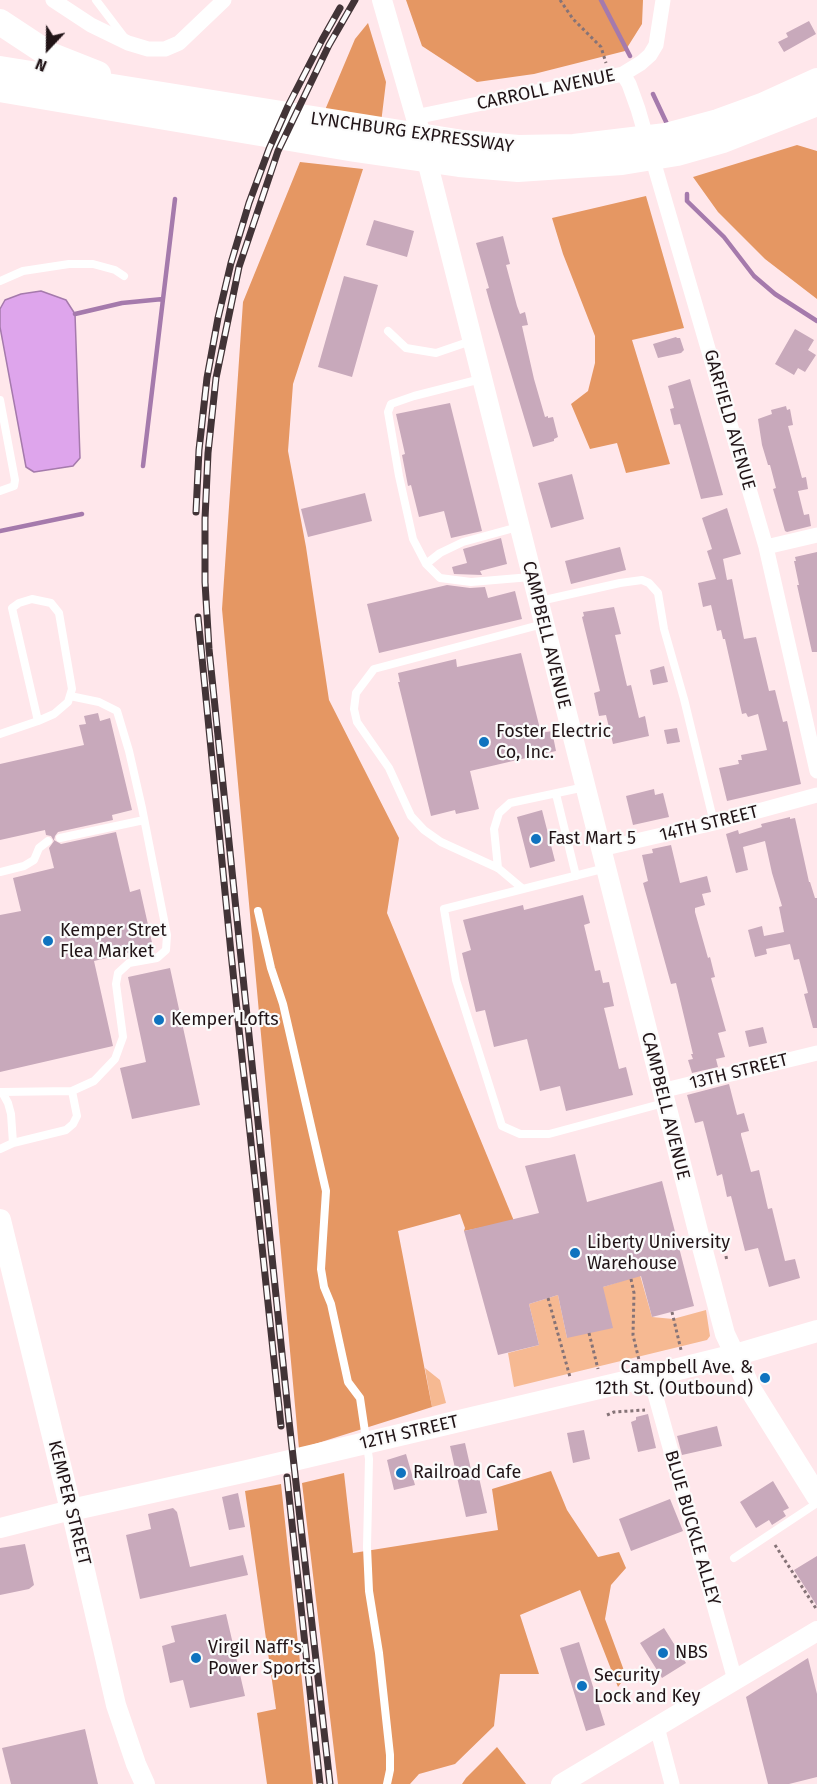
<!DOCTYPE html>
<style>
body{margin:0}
#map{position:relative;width:817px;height:1784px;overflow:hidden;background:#ffe7eb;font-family:"Fira Sans",sans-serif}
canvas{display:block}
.north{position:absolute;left:18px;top:18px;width:60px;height:60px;-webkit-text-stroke:4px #fbfbfb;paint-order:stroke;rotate:202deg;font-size:16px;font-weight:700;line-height:24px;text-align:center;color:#211417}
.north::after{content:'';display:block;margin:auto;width:21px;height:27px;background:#211417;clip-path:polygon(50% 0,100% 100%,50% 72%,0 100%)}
</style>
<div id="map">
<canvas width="817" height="1784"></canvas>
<div class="north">N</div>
</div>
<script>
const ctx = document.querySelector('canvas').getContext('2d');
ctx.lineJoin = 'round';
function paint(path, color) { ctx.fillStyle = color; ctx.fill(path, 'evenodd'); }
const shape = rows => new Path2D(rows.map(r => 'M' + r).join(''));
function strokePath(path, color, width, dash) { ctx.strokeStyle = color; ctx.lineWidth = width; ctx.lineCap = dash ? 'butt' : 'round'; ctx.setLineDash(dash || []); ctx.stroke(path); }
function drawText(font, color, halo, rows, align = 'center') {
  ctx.font = font + ' "Fira Sans",sans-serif'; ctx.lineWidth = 4.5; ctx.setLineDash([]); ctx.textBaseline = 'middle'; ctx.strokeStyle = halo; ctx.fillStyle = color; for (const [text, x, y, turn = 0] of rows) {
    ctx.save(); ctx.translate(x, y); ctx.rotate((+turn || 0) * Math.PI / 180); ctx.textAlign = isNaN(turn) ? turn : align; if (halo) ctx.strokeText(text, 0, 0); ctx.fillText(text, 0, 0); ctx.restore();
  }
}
const green = shape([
 [640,1275,652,1317,673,1319,706,1310,710,1336,707,1340,514,1387,508,1353,539,1345,529,1304,558,1295,567,1338,603,1287],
 [425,1368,440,1380,446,1403,432,1407]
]);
const forest = shape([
 [406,0,643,0,642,24,625,51,534,74,477,82,422,46],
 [368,23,386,82,381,123,325,110,355,39],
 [797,145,817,151,817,299,765,259,718,212,693,177],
 [300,162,363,169,293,384,288,451,306,547,329,700,399,838,387,913,514,1221,464,1231,465,1228,460,1214,398,1231,432,1407,299,1449,222,609,243,302],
 [646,196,684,328,632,340,670,464,626,473,617,443,590,449,571,404,588,391,595,363,595,336,563,254,552,218],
 [551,1471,567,1510,598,1557,619,1552,626,1568,611,1585,605,1619,626,1676,618,1687,580,1590,520,1615,539,1674,500,1674,494,1726,455,1764,419,1774,410,1784,338,1784,302,1483,344,1473,353,1553,498,1530,492,1489],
 [281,1484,313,1784,267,1784,257,1713,276,1709,245,1491],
 [497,1747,526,1784,462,1784,466,1778]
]);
const water = shape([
 [41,291,66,300,75,314,80,458,73,466,34,472,26,467,0,327,0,309,5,300,21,294,41,291]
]);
const stream = shape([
 [601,0,630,56],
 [653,94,668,126],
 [687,194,687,201,724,237,754,276,775,294,817,321],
 [75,314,122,303,163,299],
 [143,466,175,199],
 [0,531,82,514]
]);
const building = shape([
 [809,21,816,34,784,52,778,42,788,37,786,33],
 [374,220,414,231,407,257,366,245],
 [503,236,510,264,506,265,517,306,520,314,525,312,528,325,522,326,534,379,545,417,548,416,548,418,553,417,558,437,554,439,554,441,533,447,491,307,486,289,489,288,476,243],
 [344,276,378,285,352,377,318,367],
 [795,329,814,340,808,350,816,355,805,372,798,368,794,375,775,364],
 [676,337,677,338,680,338,684,350,681,353,658,358,653,344],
 [690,379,723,495,701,499,680,424,674,425,670,409,674,408,668,386],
 [450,403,482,531,451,538,444,511,419,517,411,485,408,486,402,455,405,454,396,414],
 [786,406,787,410,790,409,793,425,788,426,802,478,806,477,808,489,798,491,804,515,809,514,811,526,787,532,785,531,773,489,776,488,770,465,768,465,762,445,758,419,772,414,771,410],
 [572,474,584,519,551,528,538,483],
 [365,493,372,521,308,537,301,509],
 [727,508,741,554,723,559,727,580,732,579,744,639,756,637,769,691,775,690,783,722,787,721,801,784,727,801,719,768,739,764,738,760,742,760,741,755,767,750,758,714,748,717,746,713,742,714,725,639,723,639,721,630,717,631,711,605,703,607,698,583,716,579,707,551,712,549,702,518],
 [501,538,507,564,480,571,482,575,454,574,452,567,467,563,463,549],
 [620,547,626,570,571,584,565,561],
 [817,552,817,652,812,652,797,585,799,585,794,561,796,561,795,557],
 [447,585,470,588,485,587,488,598,515,591,522,619,379,653,367,604],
 [614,607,621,634,615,635,627,686,631,685,639,718,645,716,649,736,613,744,606,715,599,716,594,693,600,691,582,617,584,616,583,612],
 [521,653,541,733,552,731,556,751,470,771,479,809,456,814,455,810,431,816,398,682,400,682,398,673,456,659,457,667],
 [664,666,668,682,653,685,650,670],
 [98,713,100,721,110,718,132,810,112,815,113,820,58,832,55,836,54,840,61,844,116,832,130,892,140,889,153,947,94,961,113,1046,0,1072,0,915,21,911,13,878,54,868,49,848,54,841,51,836,46,835,45,830,0,840,0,764,84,745,79,725,86,724,84,716],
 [677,728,680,742,667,744,664,730],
 [654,789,655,795,663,793,669,817,633,825,626,796],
 [542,810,555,861,530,868,517,817],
 [790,817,790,819,795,818,809,882,810,882,815,898,817,898,817,1028,813,1028,804,994,808,993,799,959,794,960,790,944,766,949,767,954,755,957,748,930,762,926,764,936,784,932,779,907,782,906,772,873,765,841,743,847,748,870,736,873,726,834,738,830,739,834,762,827,761,824],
 [671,845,680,883,707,876,711,892,702,894,705,905,695,908,695,912,708,958,710,957,715,977,711,978,726,1031,718,1033,725,1057,716,1059,718,1067,692,1073,688,1060,693,1059,691,1054,693,1054,676,983,671,984,643,883,648,881,642,855,653,853,652,849],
 [583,895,590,923,584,925,595,971,600,970,603,983,609,982,614,1006,604,1008,619,1069,626,1067,633,1095,566,1111,560,1086,540,1091,527,1039,494,1047,485,1010,476,1012,462,953,471,950,463,920,523,905,524,910],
 [170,968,200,1105,132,1119,120,1068,146,1062,128,977],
 [763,1027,767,1043,749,1047,745,1031],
 [729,1084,737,1115,744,1113,749,1131,741,1133,741,1135,751,1172,759,1170,768,1209,772,1208,785,1261,795,1259,800,1278,769,1287,758,1248,745,1251,731,1196,727,1197,722,1174,717,1176,703,1121,695,1123,687,1095],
 [575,1154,587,1202,662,1181,694,1306,652,1317,641,1276,603,1287,613,1328,567,1338,558,1295,529,1304,539,1345,498,1355,464,1231,539,1213,525,1166],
 [648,1414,656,1448,638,1452,631,1422,636,1420,636,1417],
 [717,1426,722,1446,682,1455,677,1436],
 [584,1430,590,1459,573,1463,567,1433],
 [465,1443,472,1474,478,1473,487,1513,466,1517,450,1446],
 [406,1454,415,1485,394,1490,387,1460],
 [773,1481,789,1508,783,1511,786,1516,772,1525,769,1520,756,1528,740,1502],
 [238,1493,245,1527,229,1530,222,1497],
 [670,1499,683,1531,631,1551,619,1519],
 [173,1508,177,1512,190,1567,243,1555,248,1575,140,1599,126,1535,151,1529,148,1514],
 [25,1544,34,1585,29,1589,0,1595,0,1548],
 [817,1556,817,1606,794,1570],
 [226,1614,245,1696,190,1708,183,1680,170,1683,162,1646,175,1642,171,1626],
 [664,1628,686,1663,662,1678,640,1643],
 [579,1642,605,1725,586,1731,560,1648],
 [808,1658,817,1694,817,1777,789,1784,768,1784,746,1697],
 [85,1729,98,1784,11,1784,2,1748]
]);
const path = shape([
 [560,0,573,19,601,47,606,63],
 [726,1256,727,1262],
 [631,1279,634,1293,633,1335,639,1360],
 [548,1298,570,1377],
 [672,1312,681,1350],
 [589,1333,598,1369],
 [607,1415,614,1412,645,1410],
 [775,1545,817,1610]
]);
const service = shape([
 [96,0,124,37],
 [0,281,23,271,69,264,93,264,115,270,124,276],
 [388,331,406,348,436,353,471,341],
 [481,379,414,396,391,404,388,412,399,476,413,539,426,564,440,578,471,582,531,577],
 [0,400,15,480,14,486,0,491],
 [426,564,440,553,463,542,518,527],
 [540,601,620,583,642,580,649,583,658,593,664,629,684,699,714,823],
 [70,696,99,702,117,711,129,751,142,808,167,935,166,950,157,958,129,963,118,973,116,984,123,1037,115,1059,94,1081,72,1091],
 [0,734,38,721,54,714,68,702,72,689,59,613,51,603,32,599,19,603,12,608,38,721],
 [556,794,576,876],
 [60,838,144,820],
 [498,868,494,829,499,813,510,803,585,787],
 [606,868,444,909,456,980,502,1126,520,1134,549,1134,664,1103],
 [0,872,24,866,34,860,39,848,48,841],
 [523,889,498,868,441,842,424,830,411,816,389,768,357,722,354,709,356,693,374,669,543,624],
 [258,911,271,968,283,1004,326,1191,321,1269,324,1287,331,1304,348,1382,360,1398,369,1459,367,1547,369,1591,379,1653,390,1755,390,1770,387,1784],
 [0,1092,2,1092,8,1103,11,1114,13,1143,0,1149],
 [2,1092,72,1091,77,1116,73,1124,66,1130,13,1143],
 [734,1558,817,1503]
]);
const minor = shape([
 [53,0,91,25,128,43,148,49,165,49,179,43,224,0],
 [623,74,629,84,638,109,766,547,817,771],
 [415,117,623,74,641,63,650,55,656,45,663,0],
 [766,547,817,535],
 [601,849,714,823,817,795],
 [661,1091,817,1053],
 [650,1376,735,1680],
 [657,1727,672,1784]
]);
const secondary = shape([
 [382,0,418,125,702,1247,725,1334,735,1355],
 [0,1528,71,1510,116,1705,136,1764,145,1784],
 [561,1784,817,1631]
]);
const primary = shape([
 [0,1220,71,1510,247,1471,650,1376,735,1355,817,1331],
 [735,1355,749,1387,817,1496]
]);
const motorway = shape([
 [0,22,50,55,98,74],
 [0,69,463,143,518,148,574,147,666,136,718,122,762,106,817,81],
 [0,89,355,149,459,164,518,169,622,162,677,153,723,140,817,103]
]);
const rail = shape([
 [196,512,199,450,207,378,218,318,231,263,249,203,269,149,288,106,322,40,340,8],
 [198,617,231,953,281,1426],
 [287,1477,320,1784],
 [330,1784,289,1421,209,649,205,582,205,519,208,453,216,378,239,267,278,151,329,45,355,0]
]);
const markers = [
 [484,742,6,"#0f73bf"],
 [536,839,6,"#0f73bf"],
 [48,941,6,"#0f73bf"],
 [159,1020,6,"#0f73bf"],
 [575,1253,6,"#0f73bf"],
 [765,1378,6,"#0f73bf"],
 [401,1473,6,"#0f73bf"],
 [663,1653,6,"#0f73bf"],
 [196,1658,6,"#0f73bf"],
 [582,1686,6,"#0f73bf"]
];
const streetNames = [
 ["CARROLL AVENUE",546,90,-12],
 ["LYNCHBURG EXPRESSWAY",412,133,8],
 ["GARFIELD AVENUE",729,420,74],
 ["CAMPBELL AVENUE",546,635,76],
 ["14TH STREET",709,824,-14],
 ["13TH STREET",739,1072,-14],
 ["CAMPBELL AVENUE",665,1106,76],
 ["12TH STREET",409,1433,-13],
 ["KEMPER STREET",69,1503,76],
 ["BLUE BUCKLE ALLEY",692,1528,74]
];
const poiNames = [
 ["Foster Electric",496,732],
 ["Co, Inc.",496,753],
 ["Fast Mart 5",548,839],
 ["Kemper Stret",60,931],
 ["Flea Market",60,952],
 ["Kemper Lofts",171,1020],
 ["Liberty University",587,1243],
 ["Warehouse",587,1264],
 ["Campbell Ave. &",753,1368,"right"],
 ["12th St. (Outbound)",753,1389,"right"],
 ["Railroad Cafe",413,1473],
 ["Virgil Naff's",208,1648],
 ["Power Sports",208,1669],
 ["NBS",675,1653],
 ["Security",594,1676],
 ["Lock and Key",594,1697]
];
paint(green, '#f6b992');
paint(forest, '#e59763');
paint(water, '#dea5ec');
strokePath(water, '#a57aac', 1.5);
strokePath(stream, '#a57aac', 4.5);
paint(building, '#c8a9bb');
strokePath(path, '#857377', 3, [3, 3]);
strokePath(service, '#fff', 8);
strokePath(minor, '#fff', 15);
strokePath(secondary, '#fff', 20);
strokePath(primary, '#fff', 22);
strokePath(motorway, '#fff', 26);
strokePath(rail, '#423437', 7);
strokePath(rail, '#fbfbfb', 4.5, [14]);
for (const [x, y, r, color] of markers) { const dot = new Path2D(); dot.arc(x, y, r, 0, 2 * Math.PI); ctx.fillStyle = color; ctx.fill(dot); strokePath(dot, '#fbfbfb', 2); }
drawText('18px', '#211417', '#fbfbfb', streetNames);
drawText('18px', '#211417', '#fbfbfb', poiNames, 'left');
</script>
